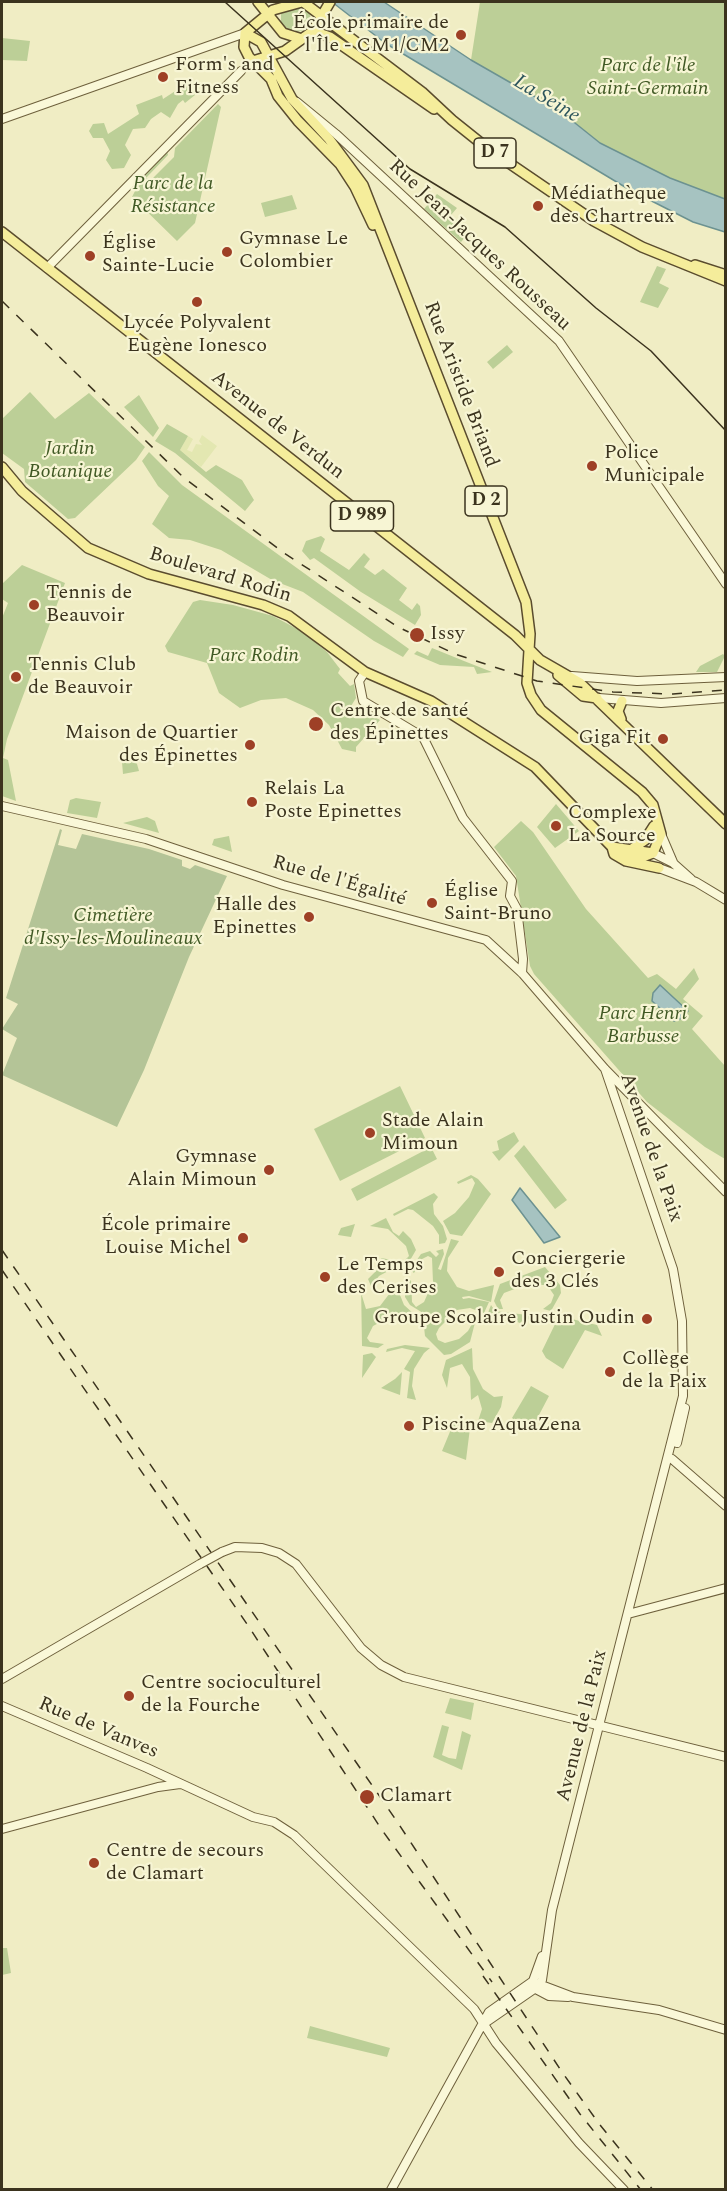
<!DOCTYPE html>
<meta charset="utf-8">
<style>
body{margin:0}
#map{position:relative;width:727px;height:2191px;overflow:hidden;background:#f0edc4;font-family:Spectral,serif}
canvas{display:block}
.frame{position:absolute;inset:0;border:3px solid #3b331e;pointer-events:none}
</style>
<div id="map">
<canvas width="727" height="2191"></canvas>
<div class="frame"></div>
</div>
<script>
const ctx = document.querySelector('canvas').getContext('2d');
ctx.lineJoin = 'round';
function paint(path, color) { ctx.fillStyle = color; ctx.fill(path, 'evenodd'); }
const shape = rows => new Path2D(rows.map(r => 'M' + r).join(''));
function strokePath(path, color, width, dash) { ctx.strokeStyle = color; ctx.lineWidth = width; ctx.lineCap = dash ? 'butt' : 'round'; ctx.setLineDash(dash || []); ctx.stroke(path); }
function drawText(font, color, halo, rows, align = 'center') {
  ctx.font = font + ' Spectral,serif'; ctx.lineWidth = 4.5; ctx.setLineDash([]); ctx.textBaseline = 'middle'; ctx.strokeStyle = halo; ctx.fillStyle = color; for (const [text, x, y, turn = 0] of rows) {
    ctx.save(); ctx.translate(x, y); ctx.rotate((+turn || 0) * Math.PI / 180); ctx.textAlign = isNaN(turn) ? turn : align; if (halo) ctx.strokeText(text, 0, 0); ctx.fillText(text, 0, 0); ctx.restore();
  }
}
const farmland = shape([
 [202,435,217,446,201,467,180,450,188,436,193,439,187,450,192,452,196,444,202,445,199,441]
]);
const green = shape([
 [480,2,725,2,725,199,670,178,600,143,560,111,471,60],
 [290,8,303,9,310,13,311,23,305,30,293,33,281,24,281,14],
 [2,38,30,41,27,61,2,60],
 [186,84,195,95,185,103,183,100,178,104,170,118,161,112,151,119,145,128,133,129,125,145,131,155,124,168,112,169,106,160,110,151,103,138,93,138,89,131,93,124,104,123,108,134,139,114,136,105,162,95,163,99],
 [218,104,221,107,195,223,177,241,132,197,135,191,130,188,167,151,168,155,146,178,151,180,174,157,175,148],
 [437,194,457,208,451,215,470,232,461,242,424,209],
 [292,195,297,209,265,217,261,203],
 [657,266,666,269,659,283,669,288,658,308,640,302],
 [507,345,513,352,493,369,487,362],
 [30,392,55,419,89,393,145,447,136,460,75,518,68,519,25,482,24,469,2,453,2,419],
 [139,395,159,428,153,437,124,407],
 [167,424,188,436,180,450,206,472,216,465,242,480,254,500,245,511,175,453,155,441],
 [149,452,182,485,409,649,403,657,374,641,303,592,272,580,221,550,190,540,169,538,152,524,169,496,158,486,142,461],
 [321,536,325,539,320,551,349,570,364,553,370,559,364,567,375,575,383,569,407,588,399,600,412,610,417,603,420,606,421,615,415,625,361,592,314,558,310,560,302,551,306,541],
 [22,565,65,583,7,739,3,758,8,760,16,801,2,796,2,618,8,603,2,599,2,584],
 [200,600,233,605,273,616,303,632,327,652,340,669,338,673,350,686,354,684,356,698,351,706,355,712,362,709,380,720,356,747,356,752,342,749,329,725,313,710,286,698,261,700,240,708,219,693,207,663,168,652,165,646,193,602],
 [432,648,464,661,492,672,477,674,474,667,440,665,414,654,417,651,428,656],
 [723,654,725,656,717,672,696,672,700,666],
 [129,756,137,764,139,771,123,774,122,762],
 [76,798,101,802,97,818,67,813,70,800],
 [556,804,579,831,555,848,537,827],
 [147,817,155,821,159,833,123,823],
 [521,821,533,832,586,909,648,978,657,974,676,989,694,968,699,979,683,999,703,1016,692,1029,725,1066,725,1159,705,1147,647,1102,534,974,530,966,516,876,494,847],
 [229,836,232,852,212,845,214,839],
 [400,1086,425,1138,340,1181,314,1129],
 [514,1132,519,1141,499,1161,492,1152,499,1150,497,1141],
 [524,1145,567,1200,555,1209,514,1156],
 [431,1147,437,1159,357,1201,351,1189],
 [471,1175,478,1179,491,1194,462,1236,450,1234,443,1221,455,1213,469,1197,475,1183,472,1178,458,1184,457,1182],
 [434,1193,438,1197,433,1204,434,1214,443,1226,447,1239,445,1243,439,1244,439,1235,433,1226,413,1210,408,1209,394,1216,393,1214],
 [386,1218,393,1232,399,1236,403,1231,411,1239,416,1250,405,1269,384,1263,381,1258,403,1262,409,1256,406,1246,388,1229,370,1226],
 [355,1224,351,1237,338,1235,341,1228],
 [451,1239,459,1241,448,1258,447,1271,457,1287,469,1291,494,1285,491,1302,469,1296,462,1297,463,1299,469,1298,489,1302,484,1313,470,1308,457,1310,439,1328,436,1334,438,1340,445,1343,459,1339,468,1331,477,1315,470,1342,451,1354,444,1355,425,1336,424,1327,427,1322,423,1313,410,1305,405,1297,405,1284,411,1280,412,1302,416,1307,424,1302,433,1282,432,1258,428,1256,422,1259,414,1273,410,1270,421,1254,430,1251,436,1257,439,1254,436,1251,443,1249,444,1254,438,1269,441,1270],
 [387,1267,390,1270,379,1276,371,1286,368,1279,379,1268],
 [545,1267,560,1285,561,1293,551,1311,543,1309,551,1303,554,1295,547,1285,525,1285,504,1293,500,1300,503,1309,498,1309,494,1301,500,1284],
 [361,1284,365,1291,362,1296,366,1309,380,1306,396,1285,404,1305,414,1314,396,1314,373,1326,367,1338,370,1342,384,1344,378,1348,362,1346],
 [491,1305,495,1311,527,1315,546,1321,545,1325,525,1318,520,1323,495,1314,486,1318],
 [559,1316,597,1325,602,1336,585,1330,563,1369,546,1358,542,1351],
 [405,1345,430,1348,424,1353,414,1369,412,1386,416,1400,407,1398,410,1372,404,1369,415,1351,402,1348,386,1352,387,1349],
 [472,1348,473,1369,483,1389,494,1397,503,1396,501,1407,492,1423,478,1421,482,1409,478,1395,471,1400,470,1377,462,1364,450,1368,447,1388,442,1375,446,1360],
 [372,1353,376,1357,362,1378,363,1355],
 [402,1372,400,1395,381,1388,395,1379],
 [531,1386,549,1396,530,1432,512,1418],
 [454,1422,470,1428,466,1460,442,1451],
 [450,1698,474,1703,471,1720,445,1713],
 [442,1725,449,1727,442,1755,449,1758,456,1759,462,1731,471,1735,462,1770,433,1757],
 [2,1948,7,1948,11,1973,2,1975],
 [310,2026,390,2048,387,2057,307,2038]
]);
const cemetery = shape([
 [60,829,62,830,58,845,76,849,82,834,149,849,182,860,182,866,190,869,195,865,227,876,189,957,144,1070,117,1127,2,1075,17,1038,2,1029,18,1004,6,998]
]);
const water = shape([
 [332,2,384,2,471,60,560,111,600,143,670,178,725,199,725,232,693,222,630,190,385,43,332,2],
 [660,985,688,1011,682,1018,674,1021,652,1001,653,993,660,985],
 [520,1188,560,1237,544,1243,512,1200,520,1188]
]);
const secondary = shape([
 [297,102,336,134,559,341,726,584],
 [2,119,245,33],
 [47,268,241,71],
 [365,672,359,681,363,701,423,737,463,818,512,881,510,896,517,909,523,959,522,973],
 [572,676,637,681,726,677],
 [599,698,661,703,726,698],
 [2,806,146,839,283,885,486,940,522,973,605,1069,726,1192],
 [661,834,673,862],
 [653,853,673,863,691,879],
 [659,868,696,882,726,900],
 [677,1443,685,1408],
 [672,1459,726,1506],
 [222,1552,235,1547,262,1548,279,1553,296,1564,361,1648,381,1665,404,1677,726,1757],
 [628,1614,726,1588],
 [2,1679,200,1564],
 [2,1706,147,1768,253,1817,274,1822,294,1835,474,2009,496,2043,579,2143,624,2190],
 [2,1829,158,1787,180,1784],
 [536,1983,573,1997,659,2010,726,2030],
 [532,1987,549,1996,568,1997],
 [485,2023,540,1985,542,1980,552,1910,683,1396,682,1321,673,1269,605,1069],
 [391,2190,489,2012,533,1981,542,1956]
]);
const primary = shape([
 [258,2,283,33,302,39],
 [302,2,273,10,245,33,244,47,249,57,271,79,278,96,298,121,340,164,355,187,373,225],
 [303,2,422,92,452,120,487,148,594,221,642,247,726,281],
 [313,31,330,37,434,109],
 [245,33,261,42,292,99,329,139,363,185,526,602,530,634,527,683,531,695,541,710,642,792,653,805,661,834,653,853,640,858,617,855],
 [253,61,285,51,313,31,330,2],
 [2,232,515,635,540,660,580,683,726,824],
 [695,265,726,275],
 [2,467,22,491,88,548,149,574,263,605,289,616,365,672,431,701,535,767,612,847,614,854,626,861,659,868],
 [558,675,583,696,597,698],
 [621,719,618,711,622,701],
 [612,847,653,853],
 [632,849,645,840,654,826]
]);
const tram = shape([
 [225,2,410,169,505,227,596,308,651,351,726,431]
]);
const rail = shape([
 [2,301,183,477,284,553,398,627,455,654,537,681,613,692,673,694,726,690],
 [2,1250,396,1820,562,2072,600,2125,653,2190],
 [2,1270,247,1624,382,1830,492,1982],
 [483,1976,580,2114,641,2190]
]);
const secondaryBridge = shape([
 [200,1564,222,1552]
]);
const markers = [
 [461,35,6,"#9e4026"],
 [163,77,6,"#9e4026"],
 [538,206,6,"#9e4026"],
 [227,252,6,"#9e4026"],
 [90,256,6,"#9e4026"],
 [197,302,6,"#9e4026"],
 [592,466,6,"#9e4026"],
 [34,605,6,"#9e4026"],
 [417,635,8,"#9e4026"],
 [16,677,6,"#9e4026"],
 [316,724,8,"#9e4026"],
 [663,739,6,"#9e4026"],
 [250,745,6,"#9e4026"],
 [252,802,6,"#9e4026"],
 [556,826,6,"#9e4026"],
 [432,903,6,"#9e4026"],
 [309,917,6,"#9e4026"],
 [370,1133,6,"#9e4026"],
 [269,1170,6,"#9e4026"],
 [243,1238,6,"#9e4026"],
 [499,1272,6,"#9e4026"],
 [325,1277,6,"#9e4026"],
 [647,1319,6,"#9e4026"],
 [610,1372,6,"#9e4026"],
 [409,1426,6,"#9e4026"],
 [129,1696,6,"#9e4026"],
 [367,1797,8,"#9e4026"],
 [94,1863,6,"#9e4026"]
];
const shields = [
 [495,153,42],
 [486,501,42],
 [362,516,63]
];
const shieldNames = [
 ["D 7",495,153],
 ["D 2",486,501],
 ["D 989",362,516]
];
const poiNames = [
 ["École primaire de",449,24,"right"],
 ["l'Île - CM1/CM2",449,47,"right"],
 ["Form's and",175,66],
 ["Fitness",175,89],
 ["Médiathèque",550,195],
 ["des Chartreux",550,218],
 ["Gymnase Le",239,240],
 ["Colombier",239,263],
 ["Église",102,244],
 ["Sainte-Lucie",102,267],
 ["Lycée Polyvalent",197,324,"center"],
 ["Eugène Ionesco",197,347,"center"],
 ["Police",604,454],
 ["Municipale",604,477],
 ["Tennis de",46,594],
 ["Beauvoir",46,617],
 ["Issy",430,635],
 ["Tennis Club",28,666],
 ["de Beauvoir",28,689],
 ["Centre de santé",330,712],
 ["des Épinettes",330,735],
 ["Maison de Quartier",238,734,"right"],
 ["des Épinettes",238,757,"right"],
 ["Giga Fit",651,739,"right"],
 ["Relais La",264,790],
 ["Poste Epinettes",264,813],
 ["Complexe",568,814],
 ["La Source",568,837],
 ["Église",444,892],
 ["Saint-Bruno",444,915],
 ["Halle des",297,906,"right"],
 ["Epinettes",297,929,"right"],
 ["Stade Alain",382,1122],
 ["Mimoun",382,1145],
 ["Gymnase",257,1158,"right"],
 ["Alain Mimoun",257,1181,"right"],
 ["École primaire",231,1226,"right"],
 ["Louise Michel",231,1249,"right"],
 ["Conciergerie",511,1260],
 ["des 3 Clés",511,1283],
 ["Le Temps",337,1266],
 ["des Cerises",337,1289],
 ["Groupe Scolaire Justin Oudin",635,1319,"right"],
 ["Collège",622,1360],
 ["de la Paix",622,1383],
 ["Piscine AquaZena",421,1426],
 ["Centre socioculturel",141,1684],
 ["de la Fourche",141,1707],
 ["Clamart",380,1797],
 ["Centre de secours",106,1852],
 ["de Clamart",106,1875]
];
const parkNames = [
 ["Parc de l'île",648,67],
 ["Saint-Germain",648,90],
 ["Parc de la",173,185],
 ["Résistance",173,208],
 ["Jardin",70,450],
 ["Botanique",70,473],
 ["Parc Rodin",254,657],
 ["Cimetière",113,917],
 ["d'Issy-les-Moulineaux",113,940],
 ["Parc Henri",643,1015],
 ["Barbusse",643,1038]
];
const streetNames = [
 ["Rue Jean-Jacques Rousseau",479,246,43],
 ["Rue Aristide Briand",460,385,69],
 ["Avenue de Verdun",277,426,38],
 ["Boulevard Rodin",220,576,17],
 ["Rue de l'Égalité",339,882,16],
 ["Avenue de la Paix",650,1148,71],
 ["Avenue de la Paix",583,1726,-76],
 ["Rue de Vanves",98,1729,23]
];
const waterNames = [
 ["La Seine",546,100,31]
];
paint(farmland, '#e3e7b1');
paint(green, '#bccf97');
paint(cemetery, '#b4c497');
paint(water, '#a6c3c1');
strokePath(water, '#6c9291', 1.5);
strokePath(secondary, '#6e603c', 10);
strokePath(primary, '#5a4c2e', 12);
strokePath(secondary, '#faf8d8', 8);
strokePath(primary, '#f5ed9b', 9);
strokePath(tram, '#3b331e', 1.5);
strokePath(rail, '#3b331e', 1.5, [10, 10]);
strokePath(secondaryBridge, '#6e603c', 10, []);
strokePath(secondaryBridge, '#faf8d8', 8);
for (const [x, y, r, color] of markers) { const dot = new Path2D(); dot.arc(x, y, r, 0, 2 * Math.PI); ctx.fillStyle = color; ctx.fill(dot); strokePath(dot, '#f7f5d4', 2); }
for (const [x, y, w] of shields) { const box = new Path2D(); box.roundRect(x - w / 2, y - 15, w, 30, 4.5); ctx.fillStyle = '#f7f5d4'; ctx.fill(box); strokePath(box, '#3b331e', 1.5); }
drawText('bold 18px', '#3b331e', null, shieldNames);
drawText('20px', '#3b331e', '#f7f5d4', poiNames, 'left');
drawText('italic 20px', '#405924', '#f7f5d4', parkNames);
drawText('20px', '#3b331e', '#f7f5d4', streetNames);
drawText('italic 21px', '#2d555c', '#f7f5d4', waterNames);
</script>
